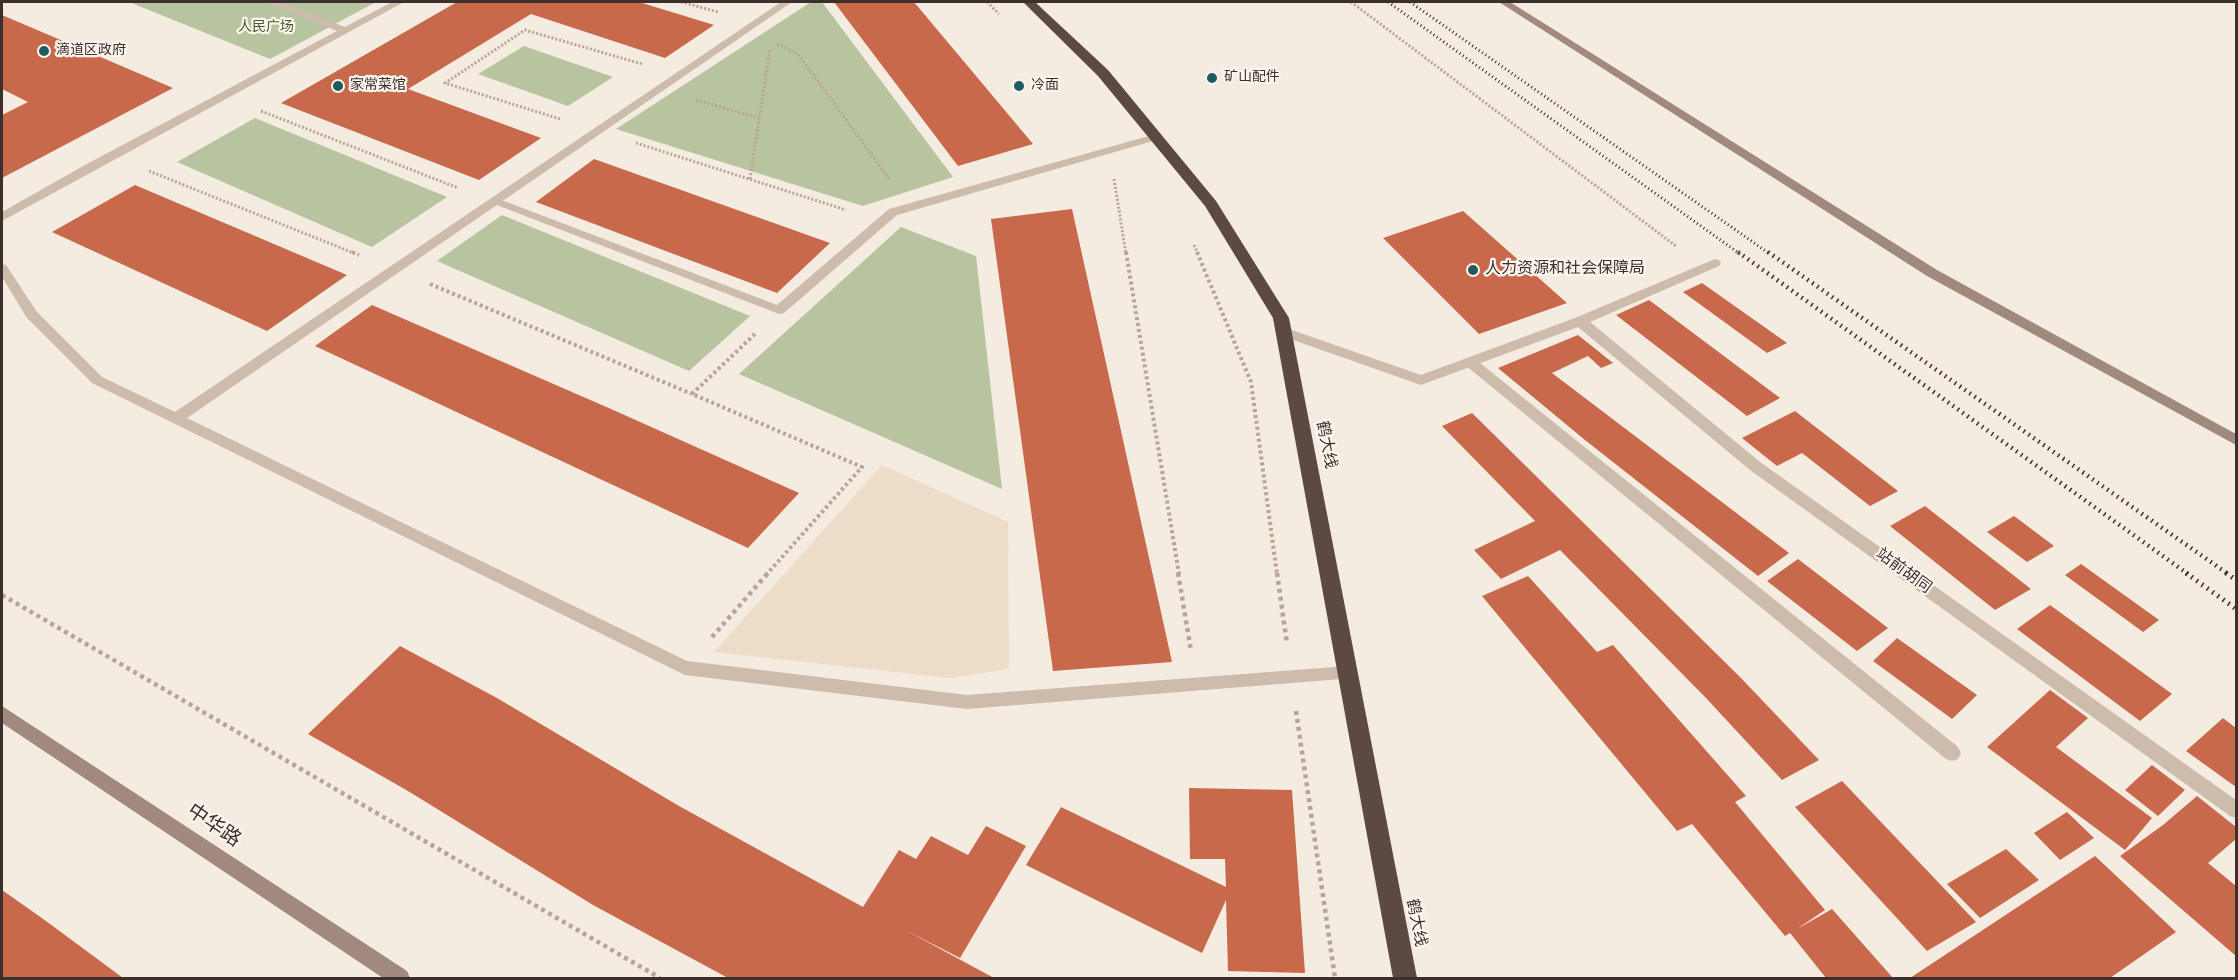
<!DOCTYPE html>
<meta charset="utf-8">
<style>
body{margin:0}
#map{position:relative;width:2238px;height:980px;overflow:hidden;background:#f4ebe1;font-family:Overpass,sans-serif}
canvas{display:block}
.frame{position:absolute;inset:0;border:3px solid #3b302b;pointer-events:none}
</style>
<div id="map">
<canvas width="2238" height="980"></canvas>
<div class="frame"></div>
</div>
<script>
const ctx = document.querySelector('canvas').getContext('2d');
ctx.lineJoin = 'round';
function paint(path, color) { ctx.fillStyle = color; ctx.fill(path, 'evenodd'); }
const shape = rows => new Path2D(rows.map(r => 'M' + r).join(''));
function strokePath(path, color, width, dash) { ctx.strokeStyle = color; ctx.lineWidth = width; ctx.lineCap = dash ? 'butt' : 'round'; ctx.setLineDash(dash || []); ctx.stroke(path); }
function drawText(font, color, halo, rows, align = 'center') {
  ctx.font = font + ' Overpass,"Noto Sans SC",sans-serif'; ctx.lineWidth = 4.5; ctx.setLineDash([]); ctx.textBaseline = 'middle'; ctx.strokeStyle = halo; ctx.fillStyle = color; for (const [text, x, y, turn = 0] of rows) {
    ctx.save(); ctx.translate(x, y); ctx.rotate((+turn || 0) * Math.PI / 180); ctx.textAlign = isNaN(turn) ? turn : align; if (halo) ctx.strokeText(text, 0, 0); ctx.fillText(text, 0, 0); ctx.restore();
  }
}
const green = shape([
 [129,2,376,2,270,59],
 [811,2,822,2,953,177,863,206,616,129],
 [524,46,613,77,568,106,478,74],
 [255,118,447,197,372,247,177,162],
 [502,215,750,316,689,371,437,261],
 [901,227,976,256,1002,489,739,374]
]);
const plaza = shape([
 [882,465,1008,522,1009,669,950,678,714,652]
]);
const building = shape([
 [457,2,639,2,714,25,665,58,531,14,408,89,541,138,479,180,281,103],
 [834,2,914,2,1033,144,958,166],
 [2,15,173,88,2,178,2,115,28,102,2,89],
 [594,159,830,243,777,293,536,202],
 [135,185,347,275,267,331,52,232],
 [1072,209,1172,662,1053,671,991,219],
 [1463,211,1567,303,1479,334,1383,238],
 [1702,283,1787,343,1767,353,1683,292],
 [1649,300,1780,398,1747,416,1616,315],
 [372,305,611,409,799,493,748,548,315,346],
 [1578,335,1613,363,1601,368,1588,356,1552,373,1789,553,1758,576,1585,440,1498,368],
 [1795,411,1898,491,1870,506,1802,453,1777,466,1742,438],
 [1472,413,1741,678,1819,760,1782,780,1706,698,1560,550,1501,579,1474,550,1535,521,1442,426],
 [1925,506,2031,589,1995,610,1890,526],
 [2014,516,2054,546,2027,562,1987,532],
 [1798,559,1888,628,1857,651,1767,581],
 [2081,564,2159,620,2143,632,2065,575],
 [1528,576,1597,652,1613,645,1746,796,1735,802,1825,910,1797,929,1832,909,1893,978,1826,978,1790,933,1785,936,1692,824,1677,831,1482,596],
 [2050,605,2172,694,2140,721,2017,629],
 [1897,638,1977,695,1952,719,1873,661],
 [400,646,497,698,679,806,863,907,899,850,916,859,931,836,968,855,986,826,1026,846,960,958,907,931,994,978,728,978,593,905,408,791,308,734],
 [2050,690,2088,718,2056,747,2152,818,2125,850,1987,747],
 [2223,718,2236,728,2236,787,2186,751],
 [2152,765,2185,790,2158,816,2125,790],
 [1842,781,1976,922,1927,951,1795,807],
 [1189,788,1292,790,1305,973,1228,971,1226,900,1202,953,1026,865,1061,807,1226,887,1225,859,1190,859],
 [2197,796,2236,827,2236,839,2208,863,2236,886,2236,956,2120,856,2163,825],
 [2067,812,2094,838,2060,860,2034,833],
 [2006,849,2039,880,1980,918,1947,884],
 [2095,856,2176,932,2110,978,1910,978],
 [2,890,46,921,123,978,2,978]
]);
const pathFar2 = shape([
 [681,2,718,12],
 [987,2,999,14],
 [1351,2,1676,246],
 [777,44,798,54,890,180],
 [696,100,759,118],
 [261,111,458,188],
 [560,119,445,83,525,30,642,64],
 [636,143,846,210],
 [149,171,356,254],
 [750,179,770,50],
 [1114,179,1126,254],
 [1194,245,1198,254]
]);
const pathFar1 = shape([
 [352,252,359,255],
 [1126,252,1179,574],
 [1197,252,1251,382,1277,574],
 [430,284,692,394],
 [755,334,692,394,862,467,767,574]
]);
const path = shape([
 [1178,573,1191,651],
 [1277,573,1287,644],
 [2,595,660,978],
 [712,637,768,573],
 [1296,711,1335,978]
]);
const lane = shape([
 [1156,134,1162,137,1160,139,897,215,784,313,779,314,489,202,491,199,499,199,777,305,889,209,1156,134],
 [1470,357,1475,359,1958,747,1961,753,1958,759,1952,761,1946,759,1465,365,1463,362,1470,357]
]);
const street = shape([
 [265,2,278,2,345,27,392,2,404,2,2,221,2,212,85,165,337,31,265,2],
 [781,2,792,2,187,418,687,661,967,695,1348,666,1354,668,1356,673,1354,678,967,709,685,675,92,383,27,318,2,277,2,264,6,265,37,312,102,377,175,412,781,2],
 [1715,259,1719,260,1721,263,1719,266,1590,322,1760,462,2236,800,2236,818,2230,816,1750,470,1578,327,1421,385,1279,335,1277,332,1279,329,1289,329,1421,375,1575,318,1715,259]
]);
const secondary = shape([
 [1499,2,1510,2,1937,270,2236,434,2236,445,1927,276,1499,2],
 [2,706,407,971,410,978,383,978,2,723,2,706]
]);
const highway = shape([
 [1023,2,1035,2,1108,70,1216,201,1289,318,1417,978,1393,978,1273,318,1205,206,1098,76,1023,2]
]);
const railFar2 = shape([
 [1388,2,1740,254],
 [1410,2,1770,254]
]);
const railFar1 = shape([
 [1738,252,2188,574],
 [1768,252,2228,574]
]);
const rail = shape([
 [2186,573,2236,609],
 [2226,573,2236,580]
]);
const markers = [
 [44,51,6,"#1f5a5e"],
 [1212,78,6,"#1f5a5e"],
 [338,86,6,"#1f5a5e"],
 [1019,86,6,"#1f5a5e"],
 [1473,270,6,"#1f5a5e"]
];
const farParknames = [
 ["人民广场",266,28]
];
const farPoinames = [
 ["滴道区政府",56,51],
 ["矿山配件",1224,78],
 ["家常菜馆",350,86],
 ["冷面",1031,86]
];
const poiNames = [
 ["人力资源和社会保障局",1485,270]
];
const streetNames = [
 ["鹤大线",1325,445,79],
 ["站前胡同",1903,572,36],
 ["鹤大线",1415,923,79]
];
const nearStreetnames = [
 ["中华路",213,827,34]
];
paint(green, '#b8c4a0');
paint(plaza, '#ecdcc8');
paint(building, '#c8694b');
strokePath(pathFar2, '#b9a596', 3, [2, 2]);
strokePath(pathFar1, '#b9a596', 4, [3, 3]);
strokePath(path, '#b9a596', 4.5, [4, 4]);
paint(lane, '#cdbbac');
paint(street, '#cdbbac');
paint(secondary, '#a18a7d');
paint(highway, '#5c4a42');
strokePath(railFar2, '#3b302b', 3, [1, 3]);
strokePath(railFar1, '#3b302b', 4.5, [1.5, 4.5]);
strokePath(rail, '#3b302b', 5, [1.5, 5]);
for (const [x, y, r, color] of markers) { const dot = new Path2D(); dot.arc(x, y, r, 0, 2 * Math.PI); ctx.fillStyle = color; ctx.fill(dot); strokePath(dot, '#fbf5ee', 2); }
drawText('14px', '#4a5a2e', '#fbf5ee', farParknames);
drawText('14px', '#3b302b', '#fbf5ee', farPoinames, 'left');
drawText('16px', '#3b302b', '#fbf5ee', poiNames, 'left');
drawText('16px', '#3b302b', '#fbf5ee', streetNames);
drawText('20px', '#3b302b', '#fbf5ee', nearStreetnames);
</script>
